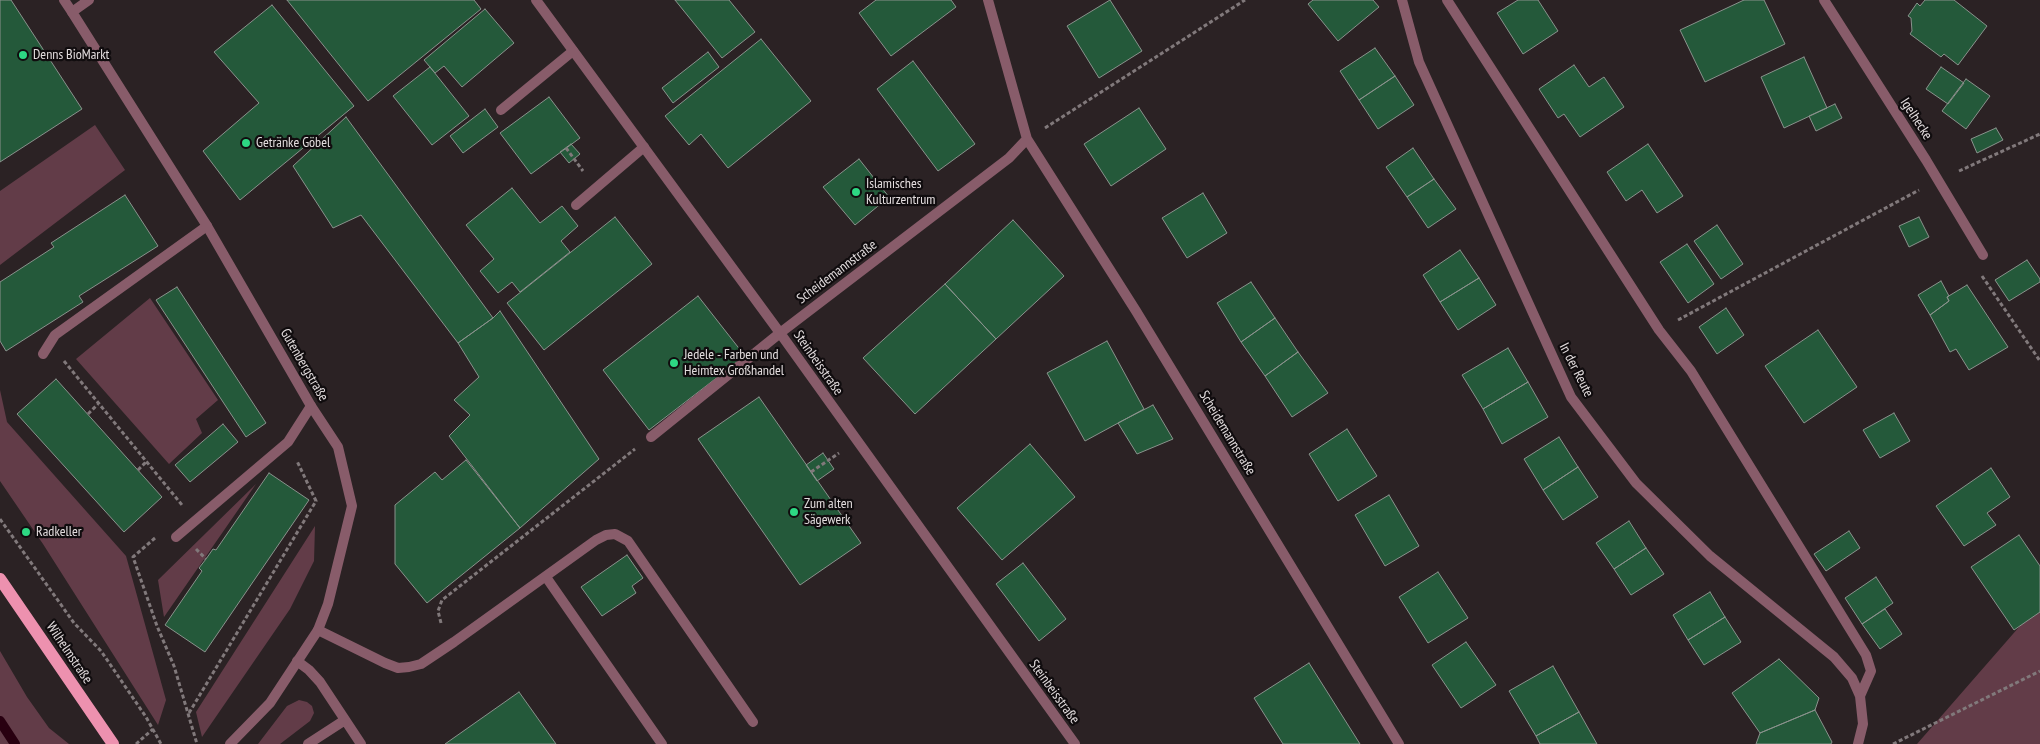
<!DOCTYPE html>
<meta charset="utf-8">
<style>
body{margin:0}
canvas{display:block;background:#2b2224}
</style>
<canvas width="2040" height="744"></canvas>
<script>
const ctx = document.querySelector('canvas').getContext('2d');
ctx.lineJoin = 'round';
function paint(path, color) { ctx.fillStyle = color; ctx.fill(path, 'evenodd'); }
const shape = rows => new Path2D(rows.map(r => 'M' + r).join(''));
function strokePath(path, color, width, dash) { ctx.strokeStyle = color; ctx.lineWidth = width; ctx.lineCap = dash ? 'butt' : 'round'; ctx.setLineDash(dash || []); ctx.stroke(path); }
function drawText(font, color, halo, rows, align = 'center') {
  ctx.font = font + ' "PT Sans Narrow",sans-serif'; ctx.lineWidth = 4.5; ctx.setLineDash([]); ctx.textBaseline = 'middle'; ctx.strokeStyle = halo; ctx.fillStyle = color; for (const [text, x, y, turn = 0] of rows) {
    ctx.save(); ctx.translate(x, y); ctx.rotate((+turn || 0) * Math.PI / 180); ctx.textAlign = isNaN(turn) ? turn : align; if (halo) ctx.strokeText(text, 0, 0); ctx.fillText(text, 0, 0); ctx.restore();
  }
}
const green = shape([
 [95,125,125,170,0,265,0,191],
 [150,298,218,400,196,419,202,433,169,464,76,359],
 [0,390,7,422,126,556,166,700,158,725,43,544,0,481],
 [256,484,164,617,158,580],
 [315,526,314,561,290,609,202,737,196,712],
 [2040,603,2040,744,1917,744],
 [0,651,27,697,49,728,69,744,0,744],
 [299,700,307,702,312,706,314,713,310,721,280,744,258,744,287,706]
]);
const stream = shape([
 [0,721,15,744]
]);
const building = shape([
 [0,0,11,0,82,109,0,162,0,0],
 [287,0,474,0,481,9,368,101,287,0],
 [675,0,729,0,755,32,722,58,675,0],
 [876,0,951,0,956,7,891,56,859,13,876,0],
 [1110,0,1142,51,1099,78,1067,26,1110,0],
 [1313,0,1373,0,1379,7,1338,41,1308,4,1313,0],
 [1518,0,1538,0,1558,31,1523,54,1497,13,1518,0],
 [1744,0,1764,0,1785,44,1705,82,1680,30,1744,0],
 [1925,0,1954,0,1987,26,1958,65,1944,54,1941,57,1910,34,1912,31,1911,18,1908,16,1917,3,1920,6,1925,0],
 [272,5,354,106,240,200,203,151,259,103,214,52,272,5],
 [485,9,514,43,462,87,444,66,435,73,424,60,485,9],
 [761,39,811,101,728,168,701,134,689,145,665,116,761,39],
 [1375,48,1395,76,1359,100,1340,71,1375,48],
 [708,52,719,67,673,103,662,88,708,52],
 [1804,57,1827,108,1784,128,1761,77,1804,57],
 [913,61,975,144,938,171,877,89,913,61],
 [1574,65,1589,87,1604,77,1624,107,1580,137,1564,114,1558,118,1539,89,1574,65],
 [430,67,469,116,432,145,393,96,430,67],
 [1941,67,1964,83,1948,104,1926,89,1941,67],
 [1395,76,1414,105,1378,129,1359,100,1395,76],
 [1966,79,1990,96,1966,129,1942,111,1966,79],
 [549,97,580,138,531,174,500,133,549,97],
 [1835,104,1842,118,1816,131,1809,116,1835,104],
 [1139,108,1166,149,1111,186,1084,144,1139,108],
 [485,109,498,127,463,153,450,136,485,109],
 [346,117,493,318,458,343,361,215,333,228,293,166,346,117],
 [1996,128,2003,140,1977,153,1971,139,1996,128],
 [571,144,580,154,569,163,560,152,571,144],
 [1648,144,1683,196,1657,213,1642,190,1626,201,1607,172,1648,144],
 [1413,148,1434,179,1407,197,1386,167,1413,148],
 [859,159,889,197,855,225,823,187,859,159],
 [1434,179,1456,209,1428,228,1407,197,1434,179],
 [512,188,540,223,562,206,578,226,561,241,570,252,520,292,512,282,498,293,480,271,494,259,466,225,512,188],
 [1203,193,1227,233,1187,258,1162,218,1203,193],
 [125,195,158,246,79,296,83,302,6,351,0,341,0,282,54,247,51,243,125,195],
 [615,217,652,264,544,350,507,303,615,217],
 [1919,217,1929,237,1909,247,1899,226,1919,217],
 [1013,220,1064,276,996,339,945,284,1013,220],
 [1717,225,1743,264,1721,279,1694,241,1717,225],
 [1687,244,1714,284,1688,303,1660,262,1687,244],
 [1460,250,1479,278,1440,302,1423,275,1460,250],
 [2027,260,2040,279,2040,282,2009,301,1995,280,2027,260],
 [1479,278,1496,305,1458,330,1440,302,1479,278],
 [1941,281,1949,296,1947,297,1949,301,1930,315,1918,295,1941,281],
 [1251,282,1275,318,1241,342,1217,303,1251,282],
 [945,284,996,339,915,414,863,358,945,284],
 [1967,285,2008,347,1969,370,1956,349,1950,352,1930,315,1949,301,1947,297,1967,285],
 [177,287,266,423,246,437,156,300,177,287],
 [698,296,745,356,649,430,603,370,698,296],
 [1726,308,1744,335,1717,354,1699,327,1726,308],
 [500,311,599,459,520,528,449,436,470,415,454,400,479,377,458,343,493,318,500,311],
 [1275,318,1298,352,1265,376,1241,342,1275,318],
 [1818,330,1857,387,1804,423,1765,366,1818,330],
 [1107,341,1144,409,1085,441,1047,373,1107,341],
 [1508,348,1528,382,1483,409,1462,375,1508,348],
 [1298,352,1328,393,1292,417,1265,376,1298,352],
 [56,379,162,497,124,532,17,414,56,379],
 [1528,382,1548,417,1502,444,1483,409,1528,382],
 [759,397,861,543,800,585,698,439,759,397],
 [1153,405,1173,439,1137,454,1118,423,1153,405],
 [1894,413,1910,441,1880,458,1863,430,1894,413],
 [223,424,238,442,190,482,175,465,223,424],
 [1347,429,1377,476,1338,501,1309,454,1347,429],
 [1559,437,1578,467,1543,490,1524,459,1559,437],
 [1030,444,1075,497,1002,560,957,508,1030,444],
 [823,453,834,469,817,481,806,465,823,453],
 [466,460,520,528,427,603,395,564,395,505,435,472,442,480,466,460],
 [1578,467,1598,497,1563,520,1543,490,1578,467],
 [1991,468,2010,497,1987,513,1996,525,1964,546,1936,506,1991,468],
 [269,473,309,500,205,652,165,625,202,571,199,568,206,559,213,549,216,550,269,473],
 [1389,495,1419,546,1385,566,1355,515,1389,495],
 [1629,521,1646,548,1614,569,1596,543,1629,521],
 [1849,531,1860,548,1826,571,1814,554,1849,531],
 [2019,535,2040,566,2040,612,2014,630,1971,567,2019,535],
 [1646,548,1664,574,1631,595,1614,569,1646,548],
 [627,555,643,578,632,586,636,593,602,616,581,587,627,555],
 [1023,563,1066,619,1039,641,996,584,1023,563],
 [1438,572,1468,618,1428,643,1399,597,1438,572],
 [1876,577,1893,603,1862,624,1845,598,1876,577],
 [1710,592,1725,617,1688,640,1673,615,1710,592],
 [1885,609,1902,634,1880,649,1862,624,1885,609],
 [1725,617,1741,642,1704,665,1688,640,1725,617],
 [1466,642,1496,685,1461,708,1432,665,1466,642],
 [1779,659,1819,698,1815,710,1760,733,1732,693,1779,659],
 [1309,663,1360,744,1283,744,1254,698,1309,663],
 [1553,666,1579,712,1536,736,1509,691,1553,666],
 [519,692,556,744,445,744,519,692],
 [1815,710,1832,742,1831,744,1756,744,1760,733,1815,710],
 [1579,712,1597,744,1540,744,1536,736,1579,712]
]);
const path = shape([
 [1045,128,1245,0],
 [566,148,583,171],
 [1959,171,2040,134],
 [1982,276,2040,361],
 [1678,320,1919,190],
 [64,361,182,505],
 [88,414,98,404],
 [138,470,146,462],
 [811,472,839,453],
 [0,519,74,623,101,651,146,717,161,744],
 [155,538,133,557,157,626,174,666,197,744],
 [196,549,206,559],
 [441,623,438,611,442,600,635,449],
 [189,713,316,501,297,461],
 [136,744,153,729],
 [1893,744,2040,671]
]);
const service = shape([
 [64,0,72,12],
 [501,110,573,51],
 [576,205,644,147],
 [43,354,55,335,207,226],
 [651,437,780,333],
 [176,537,288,442,311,406],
 [546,577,662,744],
 [318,630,385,663,398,668,409,667,421,664,454,642,596,540,606,535,615,534,628,541,753,722],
 [297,661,309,670,320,682,361,744],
 [308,744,345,720]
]);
const minor = shape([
 [89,0,72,12,207,226,311,406,338,447,352,506,328,604,318,630,270,703,230,744],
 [536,0,780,333,1075,744],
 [988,0,1027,139,1136,311,1399,744],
 [1402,0,1419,62,1571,397,1636,483,1710,556,1834,657,1852,678,1860,696,1863,724,1858,744],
 [1447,0,1659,330,1691,371,1866,655,1871,671,1860,696],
 [1824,0,1926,160,1983,255],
 [780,333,1009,158,1027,139]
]);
const primary = shape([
 [0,579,113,744]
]);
const markers = [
 [23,55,5,"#2dd883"],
 [246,143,5,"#2dd883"],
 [856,192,5,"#2dd883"],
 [674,363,5,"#2dd883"],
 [794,512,5,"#2dd883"],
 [26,532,5,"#2dd883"]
];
const poiNames = [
 ["Denns BioMarkt",33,55],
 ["Getränke Göbel",256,143],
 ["Islamisches",866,184],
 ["Kulturzentrum",866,200],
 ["Jedele - Farben und",684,355],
 ["Heimtex Großhandel",684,371],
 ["Zum alten",804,504],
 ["Sägewerk",804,520],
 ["Radkeller",36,532]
];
const streetNames = [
 ["Igelhecke",1916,119,57],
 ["Scheidemannstraße",837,272,-37],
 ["Steinbeisstraße",818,363,55],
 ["Gutenbergstraße",304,365,60],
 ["In der Reute",1576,370,63],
 ["Scheidemannstraße",1227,433,59],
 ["Wilhelmstraße",69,653,56],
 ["Steinbeisstraße",1054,692,54]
];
paint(green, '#623c48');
strokePath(stream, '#280010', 10);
paint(building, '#24593a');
strokePath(building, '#89928c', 1);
strokePath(path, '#81797b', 3, [4, 2.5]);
strokePath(service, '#885c6a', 10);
strokePath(minor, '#885c6a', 10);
strokePath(primary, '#ed91af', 12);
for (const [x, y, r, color] of markers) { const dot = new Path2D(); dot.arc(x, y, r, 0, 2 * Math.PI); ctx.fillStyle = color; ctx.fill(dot); strokePath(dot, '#100c0e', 2); }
drawText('14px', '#e3ddde', '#100c0e', poiNames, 'left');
drawText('14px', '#e3ddde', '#100c0e', streetNames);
</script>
